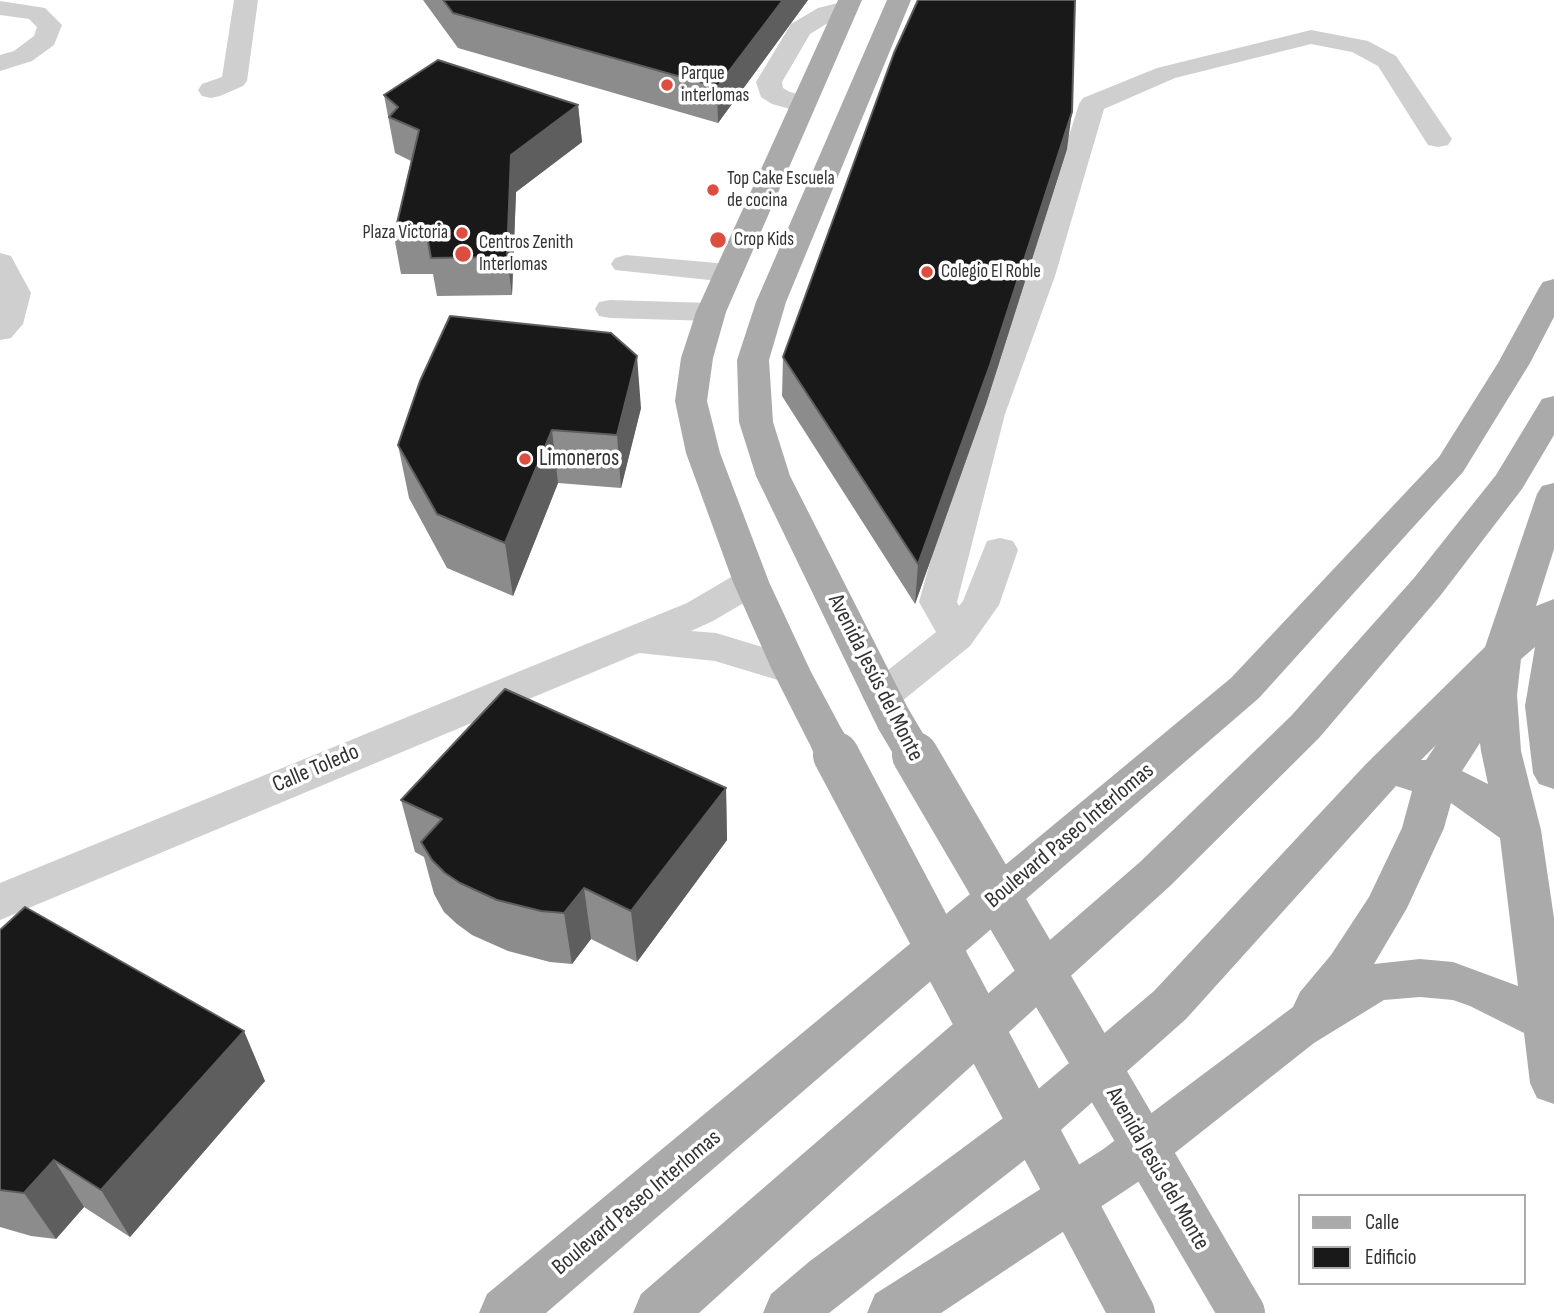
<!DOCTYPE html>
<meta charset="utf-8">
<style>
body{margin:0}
#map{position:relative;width:1554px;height:1313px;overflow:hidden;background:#fff;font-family:"Sofia Sans Condensed",sans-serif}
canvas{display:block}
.legend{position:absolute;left:1298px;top:1194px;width:228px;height:91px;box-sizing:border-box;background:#fff;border:2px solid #adadad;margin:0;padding:9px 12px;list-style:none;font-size:21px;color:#323232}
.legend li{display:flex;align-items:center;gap:14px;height:35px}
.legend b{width:35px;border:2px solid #adadad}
</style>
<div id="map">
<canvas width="1554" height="1313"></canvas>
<ul class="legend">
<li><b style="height:9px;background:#aaa"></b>Calle</li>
<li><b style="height:19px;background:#191919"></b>Edificio</li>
</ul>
</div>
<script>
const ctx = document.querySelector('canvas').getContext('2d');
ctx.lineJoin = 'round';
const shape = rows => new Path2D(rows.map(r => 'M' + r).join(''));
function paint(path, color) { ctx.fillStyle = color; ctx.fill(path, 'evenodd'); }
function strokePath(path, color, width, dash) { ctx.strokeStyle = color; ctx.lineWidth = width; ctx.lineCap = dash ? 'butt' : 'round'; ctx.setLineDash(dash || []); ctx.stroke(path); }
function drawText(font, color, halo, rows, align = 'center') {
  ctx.font = font + ' "Sofia Sans Condensed",sans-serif'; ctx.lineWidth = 7; ctx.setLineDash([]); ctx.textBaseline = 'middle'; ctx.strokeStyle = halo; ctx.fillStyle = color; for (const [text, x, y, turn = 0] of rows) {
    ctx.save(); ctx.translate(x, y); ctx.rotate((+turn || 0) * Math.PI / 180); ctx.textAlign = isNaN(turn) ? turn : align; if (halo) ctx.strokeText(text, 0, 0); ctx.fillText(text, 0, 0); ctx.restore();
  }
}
const minor = shape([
 [234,0,258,0,247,81,243,86,220,96,211,98,202,96,198,90,202,84,222,77,234,0],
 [0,1,45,8,62,25,54,45,32,61,0,71,0,55,14,51,34,36,37,27,29,19,0,15,0,1],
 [846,1,855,3,858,8,855,13,836,18,810,34,782,82,783,88,790,92,812,98,816,104,812,110,803,112,794,110,772,104,761,97,756,82,791,24,818,8,846,1],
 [1311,30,1368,41,1396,56,1452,139,1448,145,1438,147,1428,145,1378,66,1352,52,1311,44,1175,78,1104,109,1055,276,1005,414,957,602,959,606,963,601,987,541,1000,538,1013,541,1018,550,999,605,970,646,896,706,882,710,868,706,862,696,868,686,936,632,919,602,971,414,1025,276,1079,104,1083,98,1157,68,1311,30],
 [0,253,11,256,31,293,23,324,11,338,0,340,0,253],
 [626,255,728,264,739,267,743,273,739,279,728,282,615,270,611,264,615,258,626,255],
 [610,300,711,303,722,305,726,312,722,319,711,321,610,318,599,316,595,309,599,302,610,300],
 [751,569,764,573,769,582,764,591,713,621,691,631,716,633,805,660,810,670,805,680,791,684,715,661,639,653,0,920,0,883,687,603,738,573,751,569]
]);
const major = shape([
 [838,0,862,0,726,312,713,358,707,401,720,453,769,582,810,670,848,741,842,752,828,756,814,752,808,741,772,670,733,582,686,453,675,401,681,358,696,312,838,0],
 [887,0,911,0,786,302,769,360,773,422,790,476,914,720,908,731,894,735,880,731,874,720,756,476,739,422,737,360,756,302,887,0],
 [1554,279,1554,317,1530,363,1463,472,1259,698,546,1313,479,1313,487,1294,1231,678,1439,457,1498,363,1539,288,1543,282,1554,279],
 [1554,396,1554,435,1522,489,1440,596,1319,738,1170,886,699,1313,633,1313,641,1294,1140,862,1291,716,1414,578,1496,475,1542,399,1554,396],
 [1554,483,1554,549,1536,606,1554,599,1554,789,1539,784,1533,773,1525,706,1535,647,1521,659,1517,695,1521,751,1541,830,1554,918,1554,1104,1537,1098,1530,1083,1524,1033,1470,1006,1453,1000,1420,997,1384,1000,1314,1043,1138,1182,941,1313,867,1313,875,1294,1102,1150,1293,1007,1300,992,1331,955,1369,897,1402,828,1412,791,1396,786,1186,1019,1044,1145,829,1313,763,1313,771,1294,810,1261,1010,1113,1154,991,1366,764,1485,647,1537,494,1542,486,1554,483],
 [1480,743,1481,751,1488,784,1462,771,1480,743],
 [1436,745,1426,760,1421,760,1436,745],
 [1451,803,1500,838,1518,986,1453,962,1420,959,1374,964,1407,908,1444,828,1451,803]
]);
const majorBridgeFar1 = shape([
 [894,720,916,757],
 [828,741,836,757]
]);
const majorBridge = shape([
 [836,755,1132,1313],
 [915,755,1242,1313]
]);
const wall = shape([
 [423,0,808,0,718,123,458,48],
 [384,95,578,105,582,142,516,192,512,295,437,296,433,274,401,274,394,236,411,161,395,153],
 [1067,149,986,404,915,604,782,396,783,357],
 [641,408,621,488,558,483,513,596,447,568,409,498,398,445],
 [726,788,727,840,637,962,591,939,572,964,550,962,508,951,472,935,457,924,444,912,434,894,424,857,415,852,401,800],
 [0,930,265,1081,130,1237,84,1207,56,1239,31,1236,0,1227]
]);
const shadedWall = shape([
 [783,0,808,0,718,123,717,87],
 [578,105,582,142,516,192,512,295,507,257,511,155],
 [1072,112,1067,149,986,404,915,604,918,564],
 [637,356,641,408,621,488,617,435],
 [552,430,558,483,513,596,505,543],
 [726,788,727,840,637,962,631,911],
 [584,888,591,939,572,964,564,913],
 [244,1031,265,1081,130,1237,101,1190],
 [54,1160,84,1207,56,1239,24,1193]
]);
const building = shape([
 [443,0,783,0,717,87,453,13,443,0],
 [918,0,1075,0,1072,112,990,365,918,564,783,357,894,53,918,0],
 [438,60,578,105,511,155,507,257,431,258,427,236,394,236,419,130,389,117,398,107,384,95,438,60],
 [450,316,611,333,637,356,617,435,552,430,505,543,437,514,398,445,420,381,450,316],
 [505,689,726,788,631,911,584,888,564,913,541,911,497,900,460,883,445,873,432,860,421,842,442,819,401,800,505,689],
 [25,907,244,1031,101,1190,54,1160,24,1193,0,1190,0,930,25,907]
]);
const markers = [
 [667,85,7,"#dc4f40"],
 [713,190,7,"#dc4f40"],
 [462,233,7,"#dc4f40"],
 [718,240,9,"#dc4f40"],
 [463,254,9,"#dc4f40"],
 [927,272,7,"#dc4f40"],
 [525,459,7,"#dc4f40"]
];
const farPoinames = [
 ["Parque",681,74],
 ["interlomas",681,96],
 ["Top Cake Escuela",727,179],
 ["de cocina",727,201],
 ["Plaza Victoria",448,233,"right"],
 ["Crop Kids",734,240],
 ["Centros Zenith",479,243],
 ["Interlomas",479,265],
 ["Colegio El Roble",941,272]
];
const poiNames = [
 ["Limoneros",539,459]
];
const streetNames = [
 ["Avenida Jesús del Monte",875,678,63],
 ["Calle Toledo",316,769,-23],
 ["Boulevard Paseo Interlomas",1070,836,-40],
 ["Avenida Jesús del Monte",1157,1169,60],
 ["Boulevard Paseo Interlomas",637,1203,-40]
];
paint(minor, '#cfcfcf');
paint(major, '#aaa');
strokePath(majorBridgeFar1, '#aaa', 36);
strokePath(majorBridge, '#aaa', 46);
paint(wall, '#8c8c8c');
paint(shadedWall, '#5e5e5e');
paint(building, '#191919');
strokePath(building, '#5e5e5e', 2);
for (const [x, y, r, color] of markers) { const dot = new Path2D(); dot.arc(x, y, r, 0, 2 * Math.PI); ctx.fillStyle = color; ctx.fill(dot); strokePath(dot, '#fff', 2.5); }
drawText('19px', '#323232', '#fff', farPoinames, 'left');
drawText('23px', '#323232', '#fff', poiNames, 'left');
drawText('23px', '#323232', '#fff', streetNames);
</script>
